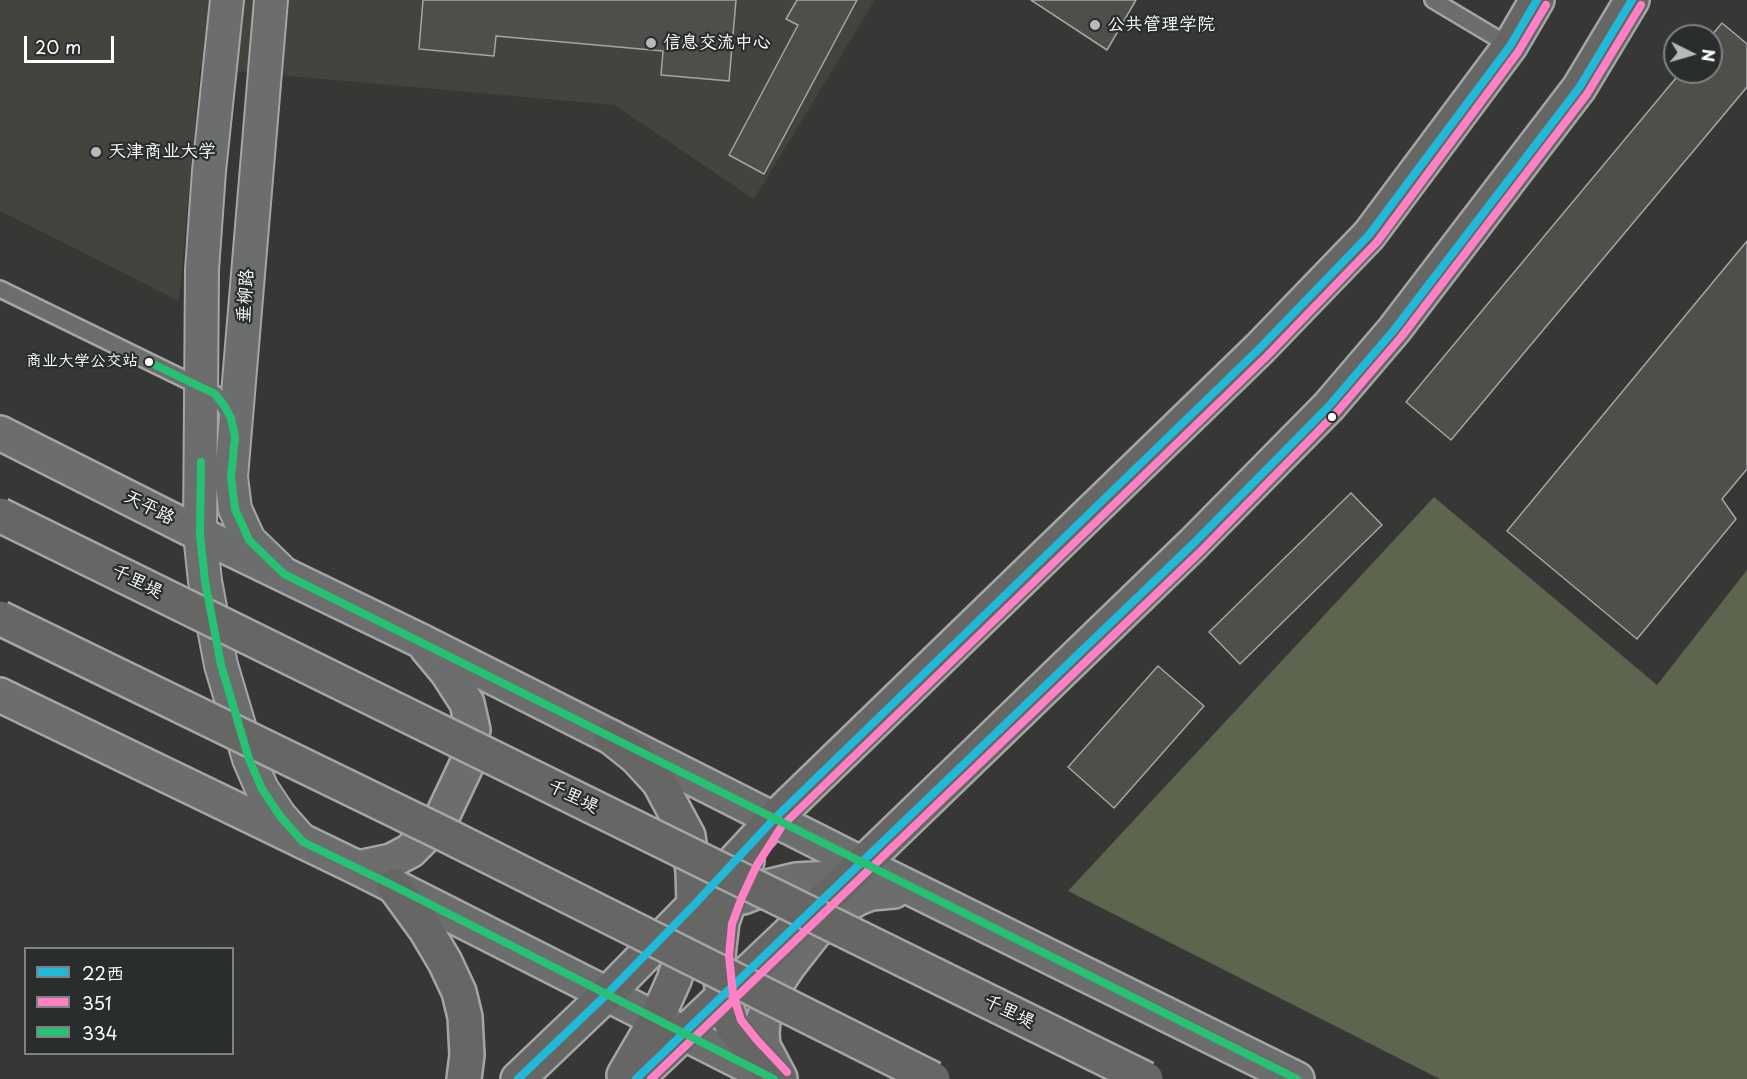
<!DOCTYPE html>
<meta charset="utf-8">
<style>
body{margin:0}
#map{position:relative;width:1747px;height:1079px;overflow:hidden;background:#373736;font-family:"Playpen Sans","LXGW WenKai TC",sans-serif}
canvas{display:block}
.legend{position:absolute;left:24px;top:947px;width:210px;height:108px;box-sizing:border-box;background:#2a2d2e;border:2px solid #7f8182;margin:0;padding:8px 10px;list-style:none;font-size:18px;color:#fff}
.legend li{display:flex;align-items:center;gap:12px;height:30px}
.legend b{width:30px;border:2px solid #7f8182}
.north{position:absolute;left:1663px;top:24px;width:60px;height:60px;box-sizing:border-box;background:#2a2d2e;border:2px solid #7f8182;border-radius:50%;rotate:95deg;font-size:16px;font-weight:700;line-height:24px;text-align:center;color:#fff}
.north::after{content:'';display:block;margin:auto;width:21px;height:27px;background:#b9b9b9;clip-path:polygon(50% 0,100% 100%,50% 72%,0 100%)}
.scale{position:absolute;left:24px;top:36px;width:90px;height:27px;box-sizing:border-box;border:3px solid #fff;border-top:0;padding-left:8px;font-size:18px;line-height:21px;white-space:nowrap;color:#fff;-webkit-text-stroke:4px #2a2d2e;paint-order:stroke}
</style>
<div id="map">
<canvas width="1747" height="1079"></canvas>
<ul class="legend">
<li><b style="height:8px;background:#20b9da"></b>22西</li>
<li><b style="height:8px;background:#ff80c5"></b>351</li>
<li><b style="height:8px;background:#26c172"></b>334</li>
</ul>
<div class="north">N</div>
<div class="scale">20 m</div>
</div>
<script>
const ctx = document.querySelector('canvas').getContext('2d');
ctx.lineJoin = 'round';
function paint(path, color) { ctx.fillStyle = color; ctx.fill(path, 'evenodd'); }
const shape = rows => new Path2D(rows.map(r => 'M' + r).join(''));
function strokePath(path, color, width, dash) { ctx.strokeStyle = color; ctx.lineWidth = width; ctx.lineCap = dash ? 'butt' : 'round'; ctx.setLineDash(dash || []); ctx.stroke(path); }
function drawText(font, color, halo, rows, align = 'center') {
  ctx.font = font + ' "Playpen Sans","LXGW WenKai TC",sans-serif'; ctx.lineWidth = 4.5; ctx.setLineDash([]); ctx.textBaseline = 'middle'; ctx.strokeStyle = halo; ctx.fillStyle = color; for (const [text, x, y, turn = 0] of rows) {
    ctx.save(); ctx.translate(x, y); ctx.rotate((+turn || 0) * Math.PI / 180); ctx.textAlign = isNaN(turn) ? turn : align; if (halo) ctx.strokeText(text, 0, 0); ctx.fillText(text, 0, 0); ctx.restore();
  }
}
const built = shape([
 [0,0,875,0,754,199,614,105,200,68,179,301,0,211]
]);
const green = shape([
 [1434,497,1657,685,1747,570,1747,1079,1440,1079,1068,891]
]);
const building = shape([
 [423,0,736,0,729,81,661,75,663,51,496,36,494,56,419,49,423,0],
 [797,0,857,0,764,174,729,155,798,25,786,19,797,0],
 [1031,0,1136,0,1107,50,1031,0],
 [1722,23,1747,44,1747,87,1451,440,1406,402,1681,72,1711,72,1711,36,1722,23],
 [1747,241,1747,469,1722,499,1736,519,1637,639,1507,531,1747,241],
 [1351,493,1382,525,1240,664,1209,632,1351,493],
 [1158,666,1204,706,1114,808,1068,767,1158,666]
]);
const lane = shape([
 [1433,0,1510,46],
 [0,289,215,394,225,407,231,420]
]);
const street = shape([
 [227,0,209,171,202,270,200,534,205,581,221,665,249,759,262,789,280,816,303,842],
 [271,0,231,477,235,509,249,540,279,569]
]);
const secondary = shape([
 [0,433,200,534,421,641,862,864,1297,1079],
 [0,695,358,868,774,1079],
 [358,868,391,861,410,851,440,821,467,764,473,730,467,703,447,672,427,648],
 [743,897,771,886,796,880,831,878,868,880],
 [780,1078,763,1046,762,1034,763,1021,777,983,789,965,814,933,840,909,858,898,871,893,894,891]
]);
const primary = shape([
 [611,737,636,757,659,782,688,836,693,872,694,905,686,944,674,980,656,1020,624,1075],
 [747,861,732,893,722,922,718,956,723,996,732,1025,749,1047,779,1079],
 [394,886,426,930,445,962,459,992,465,1017,467,1055,464,1079],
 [518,1079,606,995,694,905,774,819,1260,348,1369,235,1510,46,1537,0],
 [636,1079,862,864,1193,544,1329,406,1394,330,1579,88,1632,0]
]);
const highwayBridge = shape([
 [0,515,1146,1079],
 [0,618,444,834,933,1079]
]);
const bus1 = shape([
 [518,1079,606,995,694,905,774,819,1260,348,1369,235,1510,46,1537,0],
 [636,1079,1193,544,1329,406,1394,330,1579,88,1632,0]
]);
const bus2 = shape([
 [787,1072,757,1040,741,1020,733,994,729,956,732,924,742,897,757,865,782,826,1267,356,1377,242,1518,52,1546,5],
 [651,1079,1200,552,1336,413,1402,336,1587,94,1641,5]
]);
const bus3 = shape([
 [149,362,215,394,225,407,231,418,235,437,231,477,235,509,249,540,284,574,1297,1079],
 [201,462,200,534,205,581,221,665,249,759,262,789,280,816,303,842,394,886,774,1079]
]);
const markers = [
 [1095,25,6,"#b9b9b9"],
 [651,43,6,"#b9b9b9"],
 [96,152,6,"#b9b9b9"],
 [149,362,5,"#fff"],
 [1332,417,5,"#fff"]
];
const busNames = [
 ["商业大学公交站",138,362]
];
const poiNames = [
 ["公共管理学院",1107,25],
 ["信息交流中心",663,43],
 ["天津商业大学",108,152]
];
const streetNames = [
 ["垂柳路",246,296,-86],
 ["天平路",149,508,27],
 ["千里堤",137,582,26],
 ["千里堤",573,797,26],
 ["千里堤",1009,1012,26]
];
paint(built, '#45433d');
paint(green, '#5d654f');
paint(building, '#504e4a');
strokePath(building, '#a5a5a5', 1.5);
strokePath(lane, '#a5a5a5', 20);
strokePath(street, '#a5a5a5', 36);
strokePath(secondary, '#a5a5a5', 38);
strokePath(primary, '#a5a5a5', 38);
strokePath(lane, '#6c6d6d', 15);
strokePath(street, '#6c6d6d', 32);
strokePath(secondary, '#6c6d6d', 33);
strokePath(primary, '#666764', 33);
strokePath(highwayBridge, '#a5a5a5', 38, []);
strokePath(highwayBridge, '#666764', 33);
strokePath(bus1, '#20b9da', 8);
strokePath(bus2, '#ff80c5', 8);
strokePath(bus3, '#26c172', 8);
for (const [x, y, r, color] of markers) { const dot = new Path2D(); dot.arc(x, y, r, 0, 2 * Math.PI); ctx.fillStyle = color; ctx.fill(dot); strokePath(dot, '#2a2d2e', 2); }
drawText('16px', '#fff', '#2a2d2e', busNames, 'right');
drawText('18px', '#fff', '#2a2d2e', poiNames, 'left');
drawText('18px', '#fff', '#2a2d2e', streetNames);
</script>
